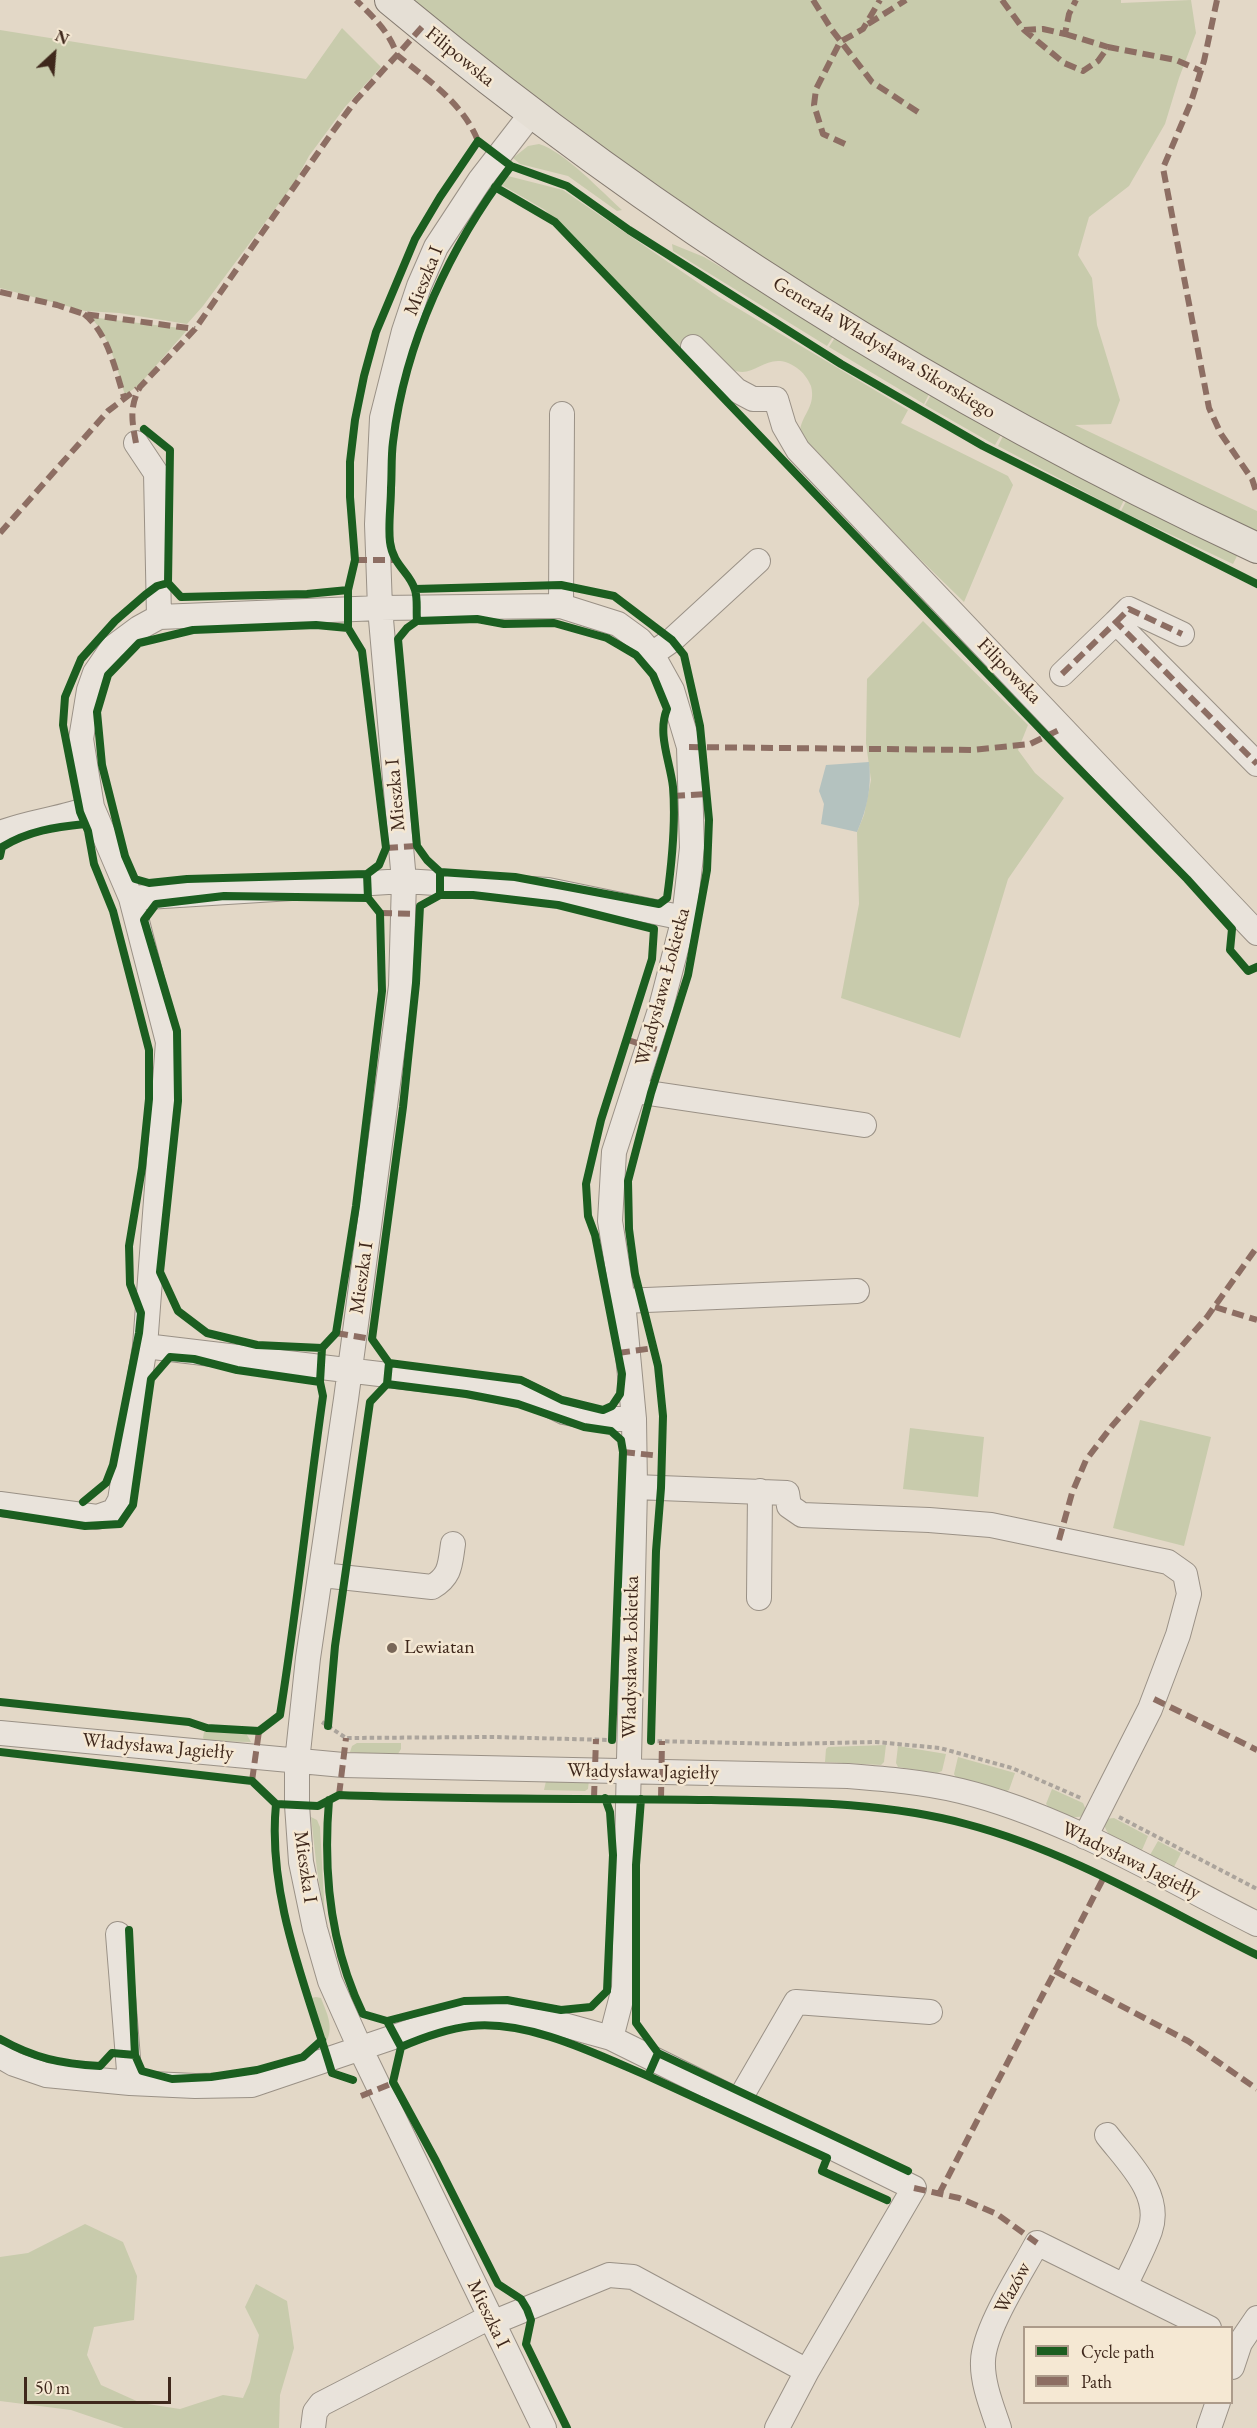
<!DOCTYPE html>
<meta charset="utf-8">
<style>
body{margin:0}
#map{position:relative;width:1257px;height:2428px;overflow:hidden;background:#e3d8c7;font-family:"EB Garamond",serif}
canvas{display:block}
.legend{position:absolute;left:1023px;top:2326px;width:210px;height:78px;box-sizing:border-box;background:#f5e8d3;border:2px solid #ac9b8a;margin:0;padding:8px 10px;list-style:none;font-size:18px;color:#3f281c}
.legend li{display:flex;align-items:center;gap:12px;height:30px}
.legend b{width:30px;border:2px solid #ac9b8a}
.north{position:absolute;left:24px;top:24px;width:60px;height:60px;-webkit-text-stroke:4px #f5e8d3;paint-order:stroke;rotate:26deg;font-size:16px;font-weight:700;line-height:24px;text-align:center;color:#3f281c}
.north::after{content:'';display:block;margin:auto;width:21px;height:27px;background:#3f281c;clip-path:polygon(50% 0,100% 100%,50% 72%,0 100%)}
.scale{position:absolute;left:24px;top:2377px;width:147px;height:27px;box-sizing:border-box;border:3px solid #3f281c;border-top:0;padding-left:8px;font-size:18px;line-height:21px;white-space:nowrap;color:#3f281c;-webkit-text-stroke:4px #f5e8d3;paint-order:stroke}
</style>
<div id="map">
<canvas width="1257" height="2428"></canvas>
<ul class="legend">
<li><b style="height:8px;background:#1b5e20"></b>Cycle path</li>
<li><b style="height:8px;background:#8d6e63"></b>Path</li>
</ul>
<div class="north">N</div>
<div class="scale">50 m</div>
</div>
<script>
const ctx = document.querySelector('canvas').getContext('2d');
ctx.lineJoin = 'round';
function fill(path, color) { ctx.fillStyle = color; ctx.fill(path, 'evenodd'); }
function strokePath(path, color, width, dash) { ctx.strokeStyle = color; ctx.lineWidth = width; ctx.lineCap = dash ? 'butt' : 'round'; ctx.setLineDash(dash || []); ctx.stroke(path); }
function label(font, color, halo, rows, align = 'center') {
  ctx.font = font + ' "EB Garamond",serif'; ctx.lineWidth = 5; ctx.setLineDash([]); ctx.textBaseline = 'middle'; ctx.strokeStyle = halo; ctx.fillStyle = color; for (const [text, x, y, turn = 0] of rows) {
    ctx.save(); ctx.translate(x, y); ctx.rotate((+turn || 0) * Math.PI / 180); ctx.textAlign = isNaN(turn) ? turn : align; if (halo) ctx.strokeText(text, 0, 0); ctx.fillText(text, 0, 0); ctx.restore();
  }
}
const green = new Path2D(`
 M408,0H1121V3L1191,0L1196,33L1179,78L1165,124L1129,186L1089,217L1078,255L1092,278L1097,325L1120,400L1111,424L1075,425L1257,511V536L1075,445L826,303L612,153Z
 M342,28L381,67L345,107L309,156L295,182L203,306L187,324L119,313L85,311L0,288V30L306,79Z
 M539,144C565,152 601,191 622,210L617,211L568,176L520,164L513,158L528,146Z
 M508,176L563,190L719,297L908,410L901,423L1008,476L1013,485L964,602L802,444C801,440 799,434 800,430C803,413 816,406 811,386C808,379 803,372 797,368C769,348 756,378 736,371C721,366 709,348 699,337L683,351L545,210L500,184Z
 M672,244L704,257L834,335L827,346L673,251Z
 M90,317L188,329L139,385L125,395C117,369 110,336 90,317Z
 M836,336L930,392L924,404L829,347Z
 M932,393L1002,433L995,445L925,405Z
 M1004,434L1125,498L1119,510L998,446Z
 M1127,499L1239,552L1233,564L1121,511Z
 M923,621L1028,725L1018,750L1035,773L1064,798L1008,879L960,1038L841,998L859,904L857,832L864,815L871,780L866,743L867,679Z
 M1140,1420L1211,1437L1184,1546L1113,1528Z
 M910,1428L984,1437L978,1497L903,1489Z
 M204,1732L246,1733L251,1742L206,1741L203,1738Z
 M357,1743H401V1749L396,1757L350,1752L352,1746Z
 M886,1745L884,1762L881,1765L825,1762L826,1749L828,1747Z
 M898,1746L946,1754L942,1771L937,1773L898,1767L896,1763Z
 M958,1757L1015,1773L1009,1790L1004,1792L956,1778L954,1774Z
 M589,1780L588,1789L585,1791L544,1790L546,1781Z
 M1052,1789L1083,1803L1086,1810L1083,1816C1072,1820 1053,1813 1046,1804Z
 M311,1817L317,1820L320,1827L325,1918L317,1870Z
 M1114,1818L1148,1836L1142,1850L1138,1851C1124,1844 1101,1837 1105,1819Z
 M1158,1841L1181,1853L1174,1867L1171,1868L1151,1858L1150,1855Z
 M316,1997L321,1998C327,2014 335,2028 325,2044L311,1998Z
 M85,2224L123,2242L137,2276L134,2320L94,2327L87,2355L101,2385L141,2403L180,2409L223,2395L243,2398L250,2382L259,2335L245,2307L256,2284L287,2301L294,2348L280,2395L279,2428H124L71,2410L0,2401V2257L28,2253Z`);
const water = new Path2D(`
 M869,762C872,787 867,809 857,832L821,824L824,804L819,791L826,765Z`);
const path = new Path2D(`
 M322,1722L346,1738L493,1737L610,1740
 M650,1741L786,1744L876,1742L940,1748L1012,1768L1083,1799
 M1119,1817L1257,1889`);
const minor = new Path2D(`
 M531,114L480,180L436,247L419,286L404,331L382,418L377,524L380,608L404,881L401,986L346,1399L308,1658L297,1762V1805L301,1862L315,1929L330,1981L360,2048L544,2428
 M693,347L736,390L753,399H776L784,426L798,450L1257,933
 M136,443L156,473L159,617
 M561,606L562,414
 M1116,622L1129,609L1182,634
 M652,654L672,640L758,561
 M1062,674L1116,622L1257,764
 M0,833C30,821 63,819 92,807
 M131,898L404,881L548,890L684,918
 M635,1091L864,1125
 M623,1301L857,1291
 M145,1346L522,1391L564,1412L599,1419H634
 M635,1487L787,1493L789,1506L802,1515L929,1520L991,1525L1168,1562L1185,1574L1189,1594L1178,1635L1150,1709L1085,1837
 M0,1504L97,1517L114,1511L120,1500L145,1346L168,1042L131,898L92,807L81,739L89,690L95,673L112,648L139,628L159,617L380,608L561,606L618,624L640,640L652,654L672,690L689,747L692,848L684,918L661,1007L614,1152L610,1221L623,1301L634,1419L635,1487L624,1988L611,2038
 M322,1575L432,1587C451,1576 450,1564 453,1544
 M759,1598L760,1491
 M0,1733L343,1765L848,1776C886,1779 924,1782 961,1791C1063,1816 1163,1877 1257,1924
 M118,1934L130,2083
 M0,2056L14,2064L46,2075L130,2083L195,2086L252,2085L438,2022L464,2016L501,2013L546,2020L611,2038L914,2188L807,2371L777,2428
 M738,2102L796,2002L930,2012
 M1107,2135C1127,2161 1163,2194 1150,2231C1143,2250 1133,2268 1125,2286
 M492,2323L609,2275L633,2277L807,2371
 M1232,2367L1240,2343L1257,2318
 M313,2428L315,2412L321,2404L490,2317
 M999,2428C992,2407 982,2383 983,2361C984,2329 1021,2273 1037,2243L1209,2328
 M1209,2428L1218,2402`);
const major = new Path2D(`
 M390,0C656,222 943,402 1257,548`);
const quiet = new Path2D(`
 M813,0L832,30L872,82L918,112
 M1002,0L1024,30L1064,63L1083,71L1098,61L1108,47L1176,60L1201,71
 M1217,0L1204,61L1191,102L1163,168L1209,408L1221,434L1252,479L1257,494
 M868,24L906,0
 M422,27L397,55C428,80 463,103 478,141
 M1024,30L1043,29L1065,34L1069,14L1076,0
 M1065,34L1108,47
 M845,144L823,134L814,105L816,89L840,42L863,29L880,0
 M0,292L57,305L84,314L195,329
 M84,314C108,333 115,369 124,397
 M136,443C132,422 129,407 140,387L195,329L331,134L356,100L397,55C389,31 373,17 356,0
 M0,533L108,411L137,389
 M355,560H394
 M1116,622L1129,609L1182,634
 M1062,674L1116,622L1257,764
 M689,747L972,750L1030,744L1063,728
 M673,796L707,794
 M386,848L417,846
 M380,913L419,914
 M628,1040L665,1052
 M1215,1307L1257,1320
 M336,1333L372,1339
 M618,1353L654,1348
 M623,1452L661,1456
 M1059,1540L1072,1493L1086,1460L1112,1426L1207,1317L1257,1247
 M1154,1699L1257,1750
 M252,1781L259,1731
 M339,1795L346,1738
 M594,1798L596,1739
 M661,1799L662,1741
 M1055,1971L1188,2041L1257,2089
 M361,2096L393,2083
 M914,2188L959,2198L997,2214L1037,2243
 M939,2194L1104,1877`);
const cycleway = new Path2D(`
 M495,187L555,222L1068,758L1187,879L1232,929L1230,950L1248,971L1257,967
 M144,429L170,450L168,583L181,597L307,594L348,590
 M415,589L561,585L614,596L672,640L684,655L700,726L709,820L707,870L688,975L651,1093L628,1181L629,1229L635,1274L658,1366L663,1416L661,1488L656,1551L651,1741
 M417,621L477,619L504,624L554,623L607,638L636,655L653,675L667,709C657,734 670,761 673,787C676,824 672,862 667,898L659,904L515,877L440,872
 M348,628L316,625L193,630L139,643L108,675L97,712L102,765L125,856L135,879L149,883L187,879L367,874
 M0,856L2,847C28,831 55,827 85,824
 M322,1348L257,1345L207,1333L178,1311L160,1272L178,1101L177,1031L144,920L156,904L224,896L368,898
 M389,1363L521,1380L562,1400L603,1410L612,1406L620,1394L622,1374L595,1235L588,1216L586,1184L601,1120L652,959L654,929L558,905L473,895H440
 M387,1384L466,1394L518,1404L584,1427L611,1431L621,1440L623,1452L612,1740
 M83,1502L106,1483L113,1465L139,1333L141,1313L130,1284L129,1246L142,1168L149,1099V1050L113,911L94,864L88,831L80,812L63,725L65,697L81,659L115,621L145,595L157,586L168,583
 M0,1513L85,1526L120,1524L133,1505L151,1379L170,1357L194,1359L237,1370L320,1382
 M0,1702L189,1722L207,1728L259,1731L280,1715C297,1609 308,1502 323,1396L320,1382L322,1348L336,1333L356,1206L382,991L380,913L368,898L367,874L379,865L386,848L362,651L348,628V590L355,560L350,497V462L355,420L364,376L376,332L415,239L440,197L478,141L511,166L567,186L629,230L841,364L983,446L1257,584
 M328,1726L335,1646L370,1402L387,1384L389,1363L372,1339L403,1107L416,983L420,906L440,895V872L427,860L417,846L398,639L407,628L417,621C416,612 418,599 415,590C410,572 393,566 390,542C388,525 391,505 391,488C392,473 391,457 393,442C405,342 450,246 511,166
 M0,1752L252,1781L276,1804L318,1806L339,1795C463,1800 587,1798 711,1800C796,1802 884,1802 966,1824C1069,1851 1162,1908 1257,1955
 M329,1800C323,1872 331,1948 363,2014L387,2021L401,2047L393,2082L436,2161L498,2284L521,2299L527,2309L531,2320L526,2344L567,2428
 M276,1804C267,1896 306,1986 332,2073L353,2080
 M129,1930L135,2055L142,2071L172,2079L211,2077L257,2070L303,2057L322,2040
 M387,2021L464,2001L507,2000L561,2010L591,2007L607,1991L613,1855L610,1812L605,1798
 M0,2039C34,2058 61,2064 100,2066L112,2053L135,2055
 M401,2047C424,2037 446,2029 471,2026C529,2020 596,2054 648,2076L658,2053L636,2023V1865L641,1799
 M658,2053L908,2171
 M648,2076L827,2158L822,2171L887,2200`);
const markers = [
 [392,1648,6,"#786658"]
];
const streetNames = [
 ["Filipowska",460,57,39],
 ["Mieszka I",424,281,-68],
 ["Generała Władysława Sikorskiego",884,348,31],
 ["Filipowska",1009,671,46],
 ["Mieszka I",396,795,-95],
 ["Władysława Łokietka",663,987,-75],
 ["Mieszka I",362,1278,-82],
 ["Władysława Łokietka",631,1657,-89],
 ["Władysława Jagiełły",158,1747,5],
 ["Władysława Jagiełły",643,1772,1],
 ["Władysława Jagiełły",1131,1861,26],
 ["Mieszka I",305,1867,82],
 ["Wazów",1013,2288,-62],
 ["Mieszka I",488,2314,64]
];
const poiNames = [
 ["Lewiatan",404,1648]
];
fill(green, '#c8cbac');
fill(water, '#b4c2bf');
strokePath(minor, '#9a9186', 26);
strokePath(major, '#83796f', 32);
strokePath(path, '#aba49c', 4, [4.5, 3]);
strokePath(minor, '#e9e3db', 24);
strokePath(major, '#e5dfd5', 30);
strokePath(quiet, '#8d6e63', 6, [12, 6]);
strokePath(cycleway, '#1b5e20', 8);
for (const [x, y, r, color] of markers) { const dot = new Path2D(); dot.arc(x, y, r, 0, 2 * Math.PI); ctx.fillStyle = color; ctx.fill(dot); strokePath(dot, '#f5e8d3', 2); }
label('20px', '#3f281c', '#f5e8d3', streetNames);
label('20px', '#3f281c', '#f5e8d3', poiNames, 'left');
</script>
